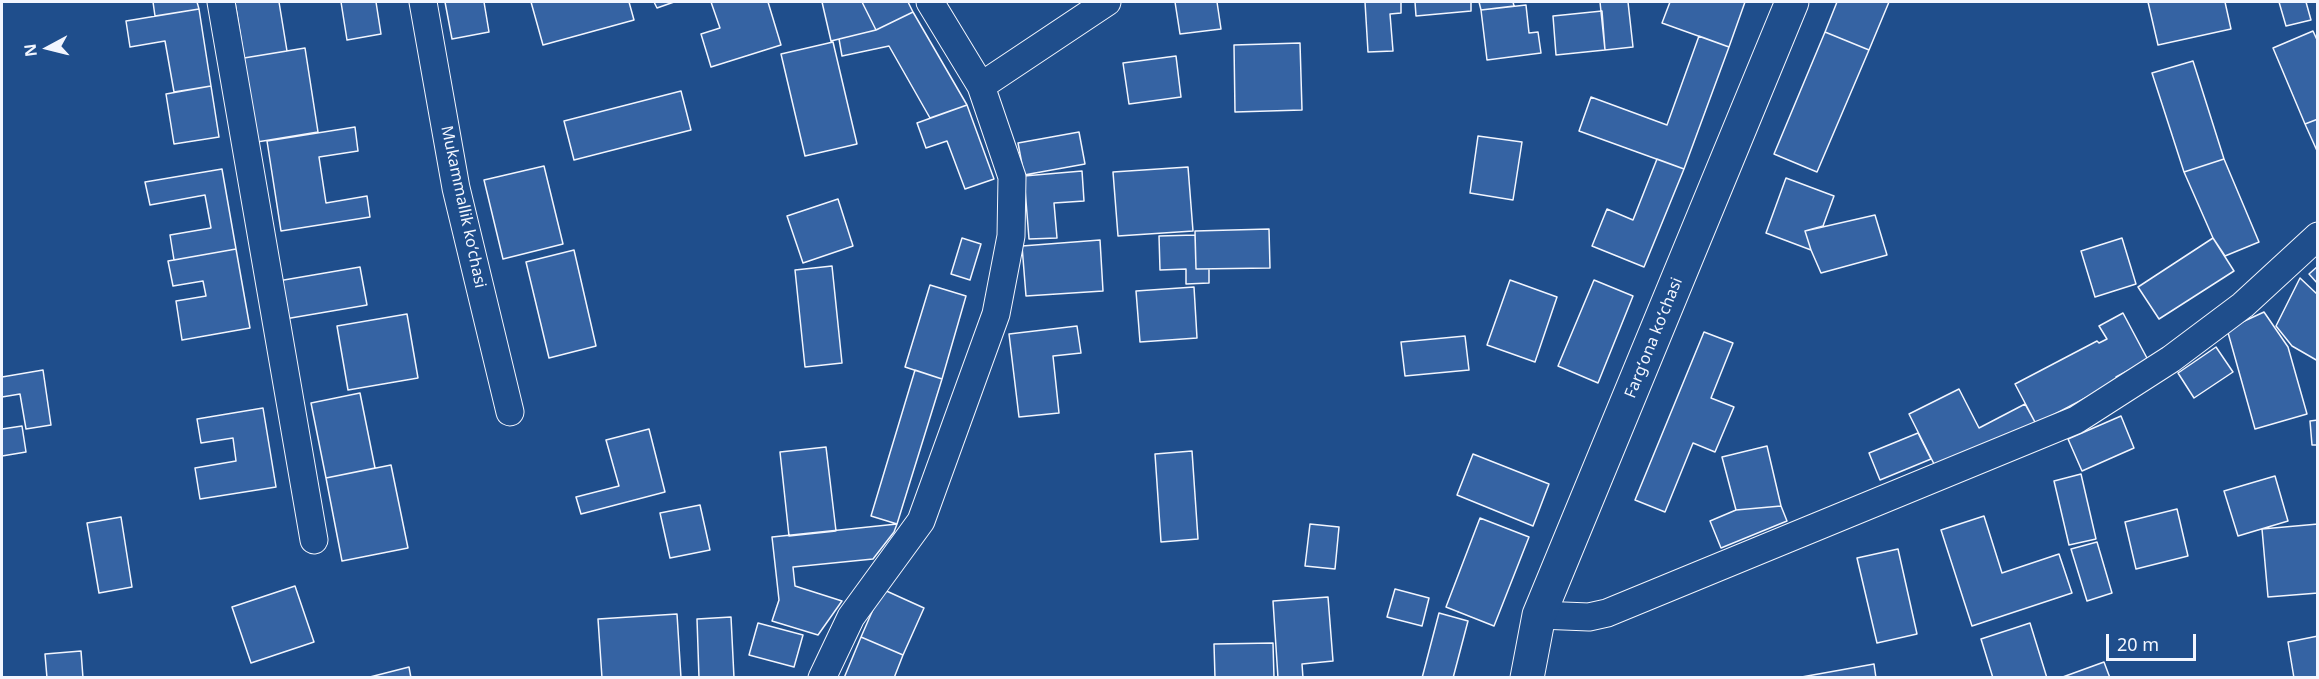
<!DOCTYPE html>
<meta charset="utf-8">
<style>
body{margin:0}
#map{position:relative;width:2319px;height:679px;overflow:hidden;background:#1f4e8c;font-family:"Noto Sans",sans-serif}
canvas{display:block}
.frame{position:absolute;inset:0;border:3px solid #f2f6ff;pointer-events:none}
.north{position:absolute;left:18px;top:18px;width:60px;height:60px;-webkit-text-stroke:4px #1f4e8c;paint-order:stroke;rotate:263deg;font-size:16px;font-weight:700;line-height:24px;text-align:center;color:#f2f6ff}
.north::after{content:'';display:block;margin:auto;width:21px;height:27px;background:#f2f6ff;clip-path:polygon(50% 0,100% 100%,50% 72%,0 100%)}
.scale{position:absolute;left:2106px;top:634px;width:90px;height:27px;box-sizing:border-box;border:3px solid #f2f6ff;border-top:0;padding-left:8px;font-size:18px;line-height:21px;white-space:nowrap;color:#f2f6ff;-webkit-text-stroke:4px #1f4e8c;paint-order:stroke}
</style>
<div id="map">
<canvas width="2319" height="679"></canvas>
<div class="frame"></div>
<div class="north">N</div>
<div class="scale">20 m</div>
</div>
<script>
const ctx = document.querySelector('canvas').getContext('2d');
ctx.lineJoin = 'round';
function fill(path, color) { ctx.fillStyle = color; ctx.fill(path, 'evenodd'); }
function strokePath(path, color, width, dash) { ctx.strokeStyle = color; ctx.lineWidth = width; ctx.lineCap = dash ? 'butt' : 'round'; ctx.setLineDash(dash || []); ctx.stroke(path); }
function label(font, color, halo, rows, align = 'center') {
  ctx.font = font + ' "Noto Sans",sans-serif'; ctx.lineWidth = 4.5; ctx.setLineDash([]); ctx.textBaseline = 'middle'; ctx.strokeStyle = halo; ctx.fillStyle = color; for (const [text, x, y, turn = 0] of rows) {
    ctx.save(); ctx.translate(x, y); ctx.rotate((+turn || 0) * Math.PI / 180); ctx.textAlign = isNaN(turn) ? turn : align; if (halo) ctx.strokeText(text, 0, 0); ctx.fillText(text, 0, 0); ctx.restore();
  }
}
const building = new Path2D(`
 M153,2H197L199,9L155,16Z
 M235,2H279L287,51L244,58Z
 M341,2H376L381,34L347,40Z
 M445,2H484L489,32L452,39Z
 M531,2H629L634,20L543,45Z
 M654,2H674L657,8Z
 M711,2H768L781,45L711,67L701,34L720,28Z
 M822,2H862L876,30L831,41Z
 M862,2H908L913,12L876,30Z
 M1175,2H1217L1221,29L1180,34Z
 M1365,2H1401V13L1390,14L1393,51L1368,52Z
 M1415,2H1471V11L1416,16Z
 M1479,2H1513L1514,6L1481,10Z
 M1600,2H1628L1633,47L1605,50Z
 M1670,2H1745L1729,47L1662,23Z
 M1837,2H1889L1869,50L1825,32Z
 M2148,2H2225L2231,29L2158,45Z
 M2279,2H2306L2311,20L2286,26Z
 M1526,5L1529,33L1538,32L1541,53L1487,60L1481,10Z
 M199,9L211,86L174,92L165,41L130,47L126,21Z
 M1602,11L1605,50L1556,55L1553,16Z
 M913,12L967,105L930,118L889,46L842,56L839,39L876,30Z
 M2313,31L2318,42V119L2305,124L2273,48Z
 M1825,32L1869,50L1817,172L1774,154Z
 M1699,36L1729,47L1684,169L1579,131L1591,97L1667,125Z
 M833,42L857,144L805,156L781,54Z
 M1300,43L1302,110L1235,112L1234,45Z
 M305,48L318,132L257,142L244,58Z
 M1176,56L1181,97L1129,104L1123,63Z
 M2193,61L2224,159L2184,172L2152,73Z
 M211,86L219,137L174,144L166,94Z
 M681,91L691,130L574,160L564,121Z
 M967,105L994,179L965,189L947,141L926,148L917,123Z
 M2318,119V153L2305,124Z
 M355,127L358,151L319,157L326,203L367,196L370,217L281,231L267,141Z
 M1079,132L1085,164L1024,175L1018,143Z
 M1478,136L1522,142L1513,200L1470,193Z
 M1657,159L1684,169L1644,267L1592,246L1607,209L1633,220Z
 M2224,159L2259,242L2225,256L2213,238L2184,172Z
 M544,166L563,244L503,259L484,180Z
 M1188,167L1193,231L1118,236L1113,172Z
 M222,169L236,249L174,260L170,235L211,228L205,195L150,205L145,182Z
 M1082,171L1084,201L1054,203L1057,238L1029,239L1024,176Z
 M1786,178L1834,196L1823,226L1805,231L1811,250L1766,233Z
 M838,199L853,246L803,263L787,216Z
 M1875,215L1887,255L1821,273L1811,250L1805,231Z
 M1269,229L1270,268L1196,269L1195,231Z
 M1195,235L1196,269H1209V283L1186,284V269L1160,270L1159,236Z
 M962,238L981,244L970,280L951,274Z
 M2122,238L2136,284L2095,297L2081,251Z
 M2213,238L2234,271L2159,319L2138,287Z
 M1100,240L1103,291L1026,296L1022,246Z
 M236,249L250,328L182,340L176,301L206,296L203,281L173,286L168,261Z
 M574,250L596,346L549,358L526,262Z
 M832,266L842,363L805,367L795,270Z
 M2318,266V284L2309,274Z
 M360,267L367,305L285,319L278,281Z
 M2300,278L2318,295V361L2292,346L2276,326Z
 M1510,280L1557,297L1535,362L1487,345Z
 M1594,280L1633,296L1598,383L1558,366Z
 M930,285L966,296L942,379L905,367Z
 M1194,287L1197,338L1140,342L1136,291Z
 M2264,312L2288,347L2307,414L2255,429L2227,329Z
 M2123,313L2148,360L2116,377L2118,381L2036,424L2015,384L2097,341L2099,343L2107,339L2099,326Z
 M407,314L418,378L348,390L337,326Z
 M1077,326L1081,353L1053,356L1059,413L1019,417L1009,334Z
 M1704,332L1733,343L1711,398L1734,407L1715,452L1693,443L1665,512L1635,500Z
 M1465,336L1469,370L1405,376L1401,342Z
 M2216,347L2233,372L2194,398L2178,373Z
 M43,370L51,425L26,429L20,394L2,397V377Z
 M915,370L942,379L897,524L871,516Z
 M1959,389L1979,428L2025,404L2036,424L1939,474L1909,414Z
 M360,393L375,468L326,478L311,403Z
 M263,408L276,487L200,499L195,468L236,461L233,438L201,443L197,419Z
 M2121,416L2134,448L2082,471L2068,439Z
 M2318,420V445H2312L2310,421Z
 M22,426L26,452L2,456V429Z
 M649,429L665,492L581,514L576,497L619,486L606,440Z
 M1918,433L1931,459L1880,480L1869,453Z
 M1767,446L1781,506L1736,510L1722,457Z
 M826,447L836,531L789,536L780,452Z
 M1192,451L1198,539L1161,542L1155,454Z
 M1473,454L1549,484L1533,526L1457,495Z
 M391,465L408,548L342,561L326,478Z
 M2081,474L2096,539L2069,545L2054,481Z
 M2275,476L2288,521L2238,536L2224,491Z
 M700,505L710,550L670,558L660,513Z
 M1781,506L1787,521L1721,548L1710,521L1736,510Z
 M2177,509L2188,556L2136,569L2125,522Z
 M1984,516L2002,573L2059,554L2072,593L1972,626L1941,530Z
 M121,517L132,587L99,593L87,523Z
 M1480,518L1529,537L1494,626L1446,607Z
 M897,524L894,532L873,559L793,567L795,586L842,601L818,635L772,621L779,600L772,537Z
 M1310,524L1339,527L1335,569L1305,566Z
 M2318,524V593L2268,597L2262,529Z
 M2097,542L2112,593L2087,601L2071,549Z
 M1898,549L1917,634L1877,643L1857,558Z
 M295,586L314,642L251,663L232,607Z
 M882,589L924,608L903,655L861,637Z
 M1395,589L1429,598L1422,626L1387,617Z
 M1328,597L1333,661L1302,664L1303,678H1278L1273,601Z
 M1439,613L1468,621L1453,678H1422Z
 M677,614L681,678H602L598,619Z
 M731,617L734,678H699L697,619Z
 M758,623L803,635L794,667L749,655Z
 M2030,623L2047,678H1993L1981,639Z
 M2318,636V678H2294L2288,642Z
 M861,637L903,655L894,678H844Z
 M1273,643L1274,678H1215L1214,644Z
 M81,651L83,678H47L45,654Z
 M2104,662L2110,678H2060Z
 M1874,664L1876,678H1796Z
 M409,667L411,678H366Z`);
const minor = new Path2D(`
 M221,2L314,540
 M423,2L456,188L510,412
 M981,86L1107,2
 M1539,615L1589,617L1607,613L2076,420L2171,359L2243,305L2318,236
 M822,678L851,617L921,521L996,314L1011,236L1012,177L981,86L930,2`);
const tertiary = new Path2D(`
 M1527,678L1539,615L1792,2`);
const streetNames = [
 ["Mukammallik koʻchasi",463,207,78],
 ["Fargʻona koʻchasi",1654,338,-68]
];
fill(building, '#3563a3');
strokePath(building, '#f2f6ff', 1.5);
strokePath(minor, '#f2f6ff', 29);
strokePath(tertiary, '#f2f6ff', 35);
strokePath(minor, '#1f4e8c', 27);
strokePath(tertiary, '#1f4e8c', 33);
label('16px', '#f2f6ff', '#1f4e8c', streetNames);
</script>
